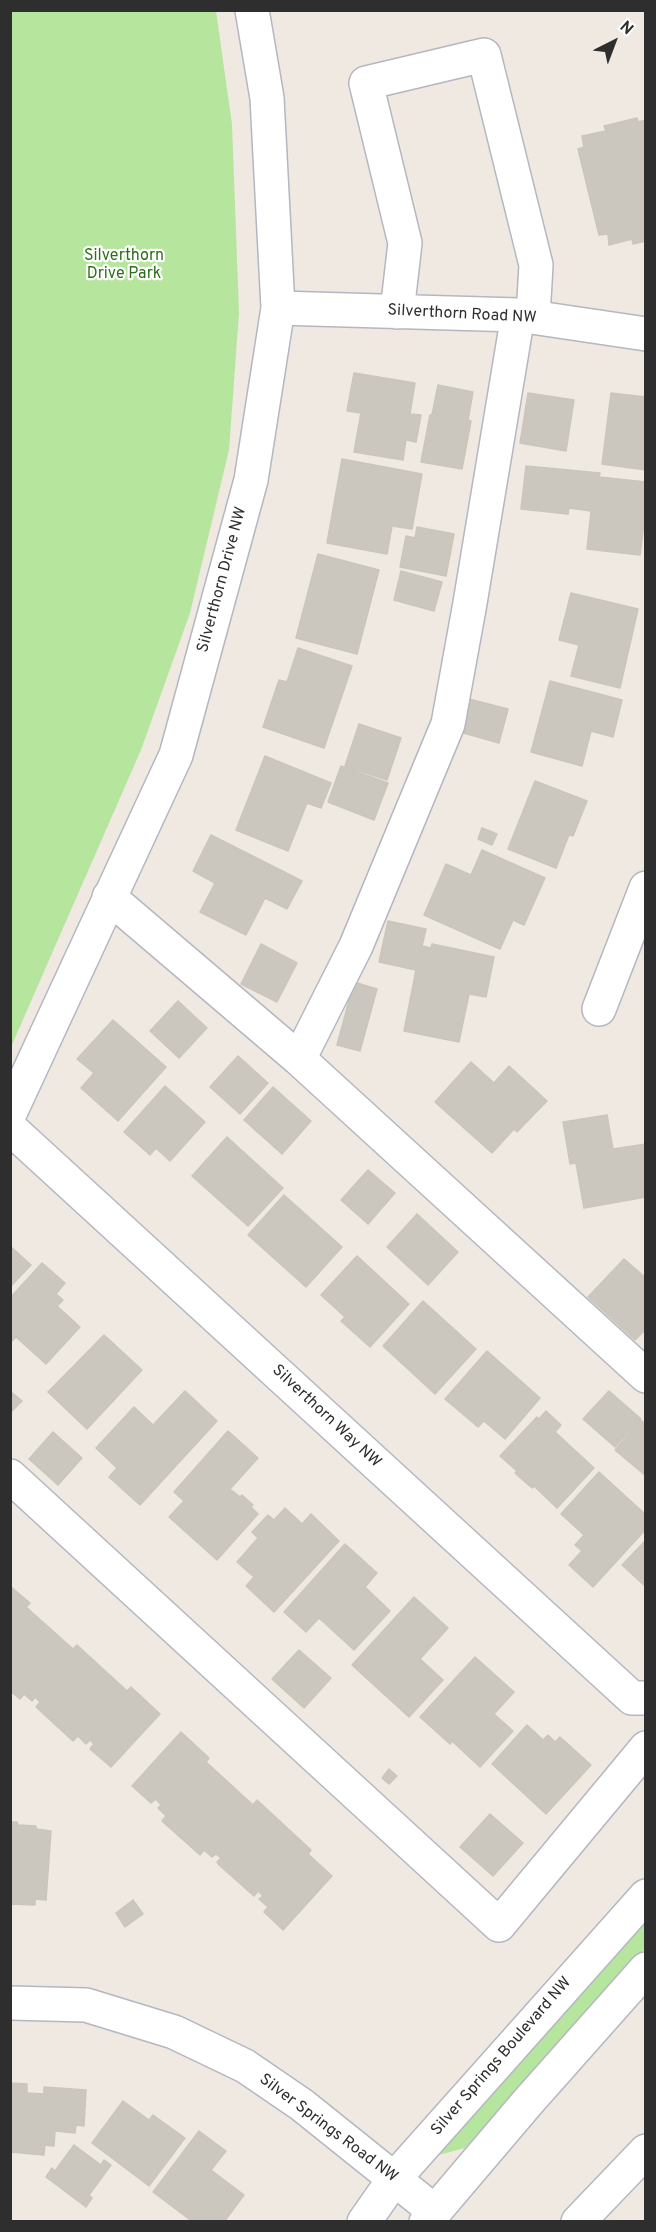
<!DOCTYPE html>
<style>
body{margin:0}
#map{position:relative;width:656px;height:2232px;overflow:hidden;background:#efe9e1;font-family:Overpass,sans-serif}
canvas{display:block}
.frame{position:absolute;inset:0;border:12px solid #2e2e2e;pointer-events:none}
.north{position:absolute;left:584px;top:12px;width:60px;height:60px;-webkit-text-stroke:4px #fff;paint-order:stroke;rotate:42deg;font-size:16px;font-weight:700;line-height:24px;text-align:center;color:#2e2e2e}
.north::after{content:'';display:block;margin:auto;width:21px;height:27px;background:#2e2e2e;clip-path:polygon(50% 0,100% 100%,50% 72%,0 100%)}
</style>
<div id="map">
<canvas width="656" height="2232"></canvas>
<div class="frame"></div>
<div class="north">N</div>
</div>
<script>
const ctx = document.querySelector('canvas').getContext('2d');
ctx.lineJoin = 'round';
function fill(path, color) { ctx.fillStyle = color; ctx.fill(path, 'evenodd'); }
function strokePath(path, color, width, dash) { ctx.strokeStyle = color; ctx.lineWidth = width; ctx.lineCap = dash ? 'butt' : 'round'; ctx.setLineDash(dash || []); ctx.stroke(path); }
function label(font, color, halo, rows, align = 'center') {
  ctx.font = font + ' Overpass,sans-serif'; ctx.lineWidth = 4.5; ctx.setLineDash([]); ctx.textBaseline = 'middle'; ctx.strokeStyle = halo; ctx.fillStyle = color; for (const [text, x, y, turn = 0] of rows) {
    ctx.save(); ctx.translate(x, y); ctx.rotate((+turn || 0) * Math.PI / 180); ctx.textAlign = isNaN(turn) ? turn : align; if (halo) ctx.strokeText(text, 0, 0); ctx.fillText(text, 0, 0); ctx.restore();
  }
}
const green = new Path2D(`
 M11,10L216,11L232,124L239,313L229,450L190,613L141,750L11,1047Z
 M645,1915V1948L465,2148L435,2156Z`);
const building = new Path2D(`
 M637,118L638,122L646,120V241L633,244L632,239L609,245L608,234L599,235L578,149L584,147L582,136L606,131L604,126Z
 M354,373L415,383L410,414L421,415L416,442L406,440L403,460L354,452L361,413L347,411Z
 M438,385L473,392L468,420L471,421L462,469L421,462L430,415H432Z
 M528,393L574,400L566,451L520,443Z
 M611,393L646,397V470L602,464Z
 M342,459L422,474L412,529L392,526L387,554L327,543Z
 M526,466L600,473L599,477L646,482V507L640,555L587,549L591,511L569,508L568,514L521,509Z
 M417,527L454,534L446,576L400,567L406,536L415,538Z
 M318,554L379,570L357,654L296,638Z
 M401,571L442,582L434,611L394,600Z
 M571,593L638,609L620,688L571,676L579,645L559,640Z
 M298,648L352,666L324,748L263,727L279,680L287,682Z
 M550,681L622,700L613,737L591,731L582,766L531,752Z
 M469,699L508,709L499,743L460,732Z
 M359,724L401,738L387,780L345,766Z
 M265,756L331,783L321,808L307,803L288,851L236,830Z
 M341,766L388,783L374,820L328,802Z
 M535,781L587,801L573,836L569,835L556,868L508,849Z
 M482,828L497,834L492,845L478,839Z
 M211,835L302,881L287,909L265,898L246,935L200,912L215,883L193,871Z
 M482,850L545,878L524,925L513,920L500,949L424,915L446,864L471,875Z
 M388,921L426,929L422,946L431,948L432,944L494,957L486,997L469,994L459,1042L404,1031L416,970L379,962Z
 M261,944L297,963L277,1002L241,984Z
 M354,982L377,989L360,1051L337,1045Z
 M178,1001L207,1028L179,1058L150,1031Z
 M113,1020L166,1067L118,1121L81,1088L94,1073L77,1059Z
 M238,1056L268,1083L240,1114L210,1087Z
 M471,1062L494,1083L509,1066L547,1101L517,1132L514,1129L492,1153L435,1102Z
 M165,1086L205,1122L170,1161L156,1148L150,1155L124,1132Z
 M273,1087L311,1121L282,1154L244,1120Z
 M607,1115L613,1149L646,1144V1197L584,1208L576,1163L570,1164L563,1122Z
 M227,1137L283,1188L248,1226L192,1176Z
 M368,1170L395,1193L368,1224L341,1200Z
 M284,1195L342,1247L306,1287L248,1235Z
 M417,1214L458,1252L428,1285L387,1247Z
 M10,1246L31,1265L10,1287Z
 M357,1256L409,1304L370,1347L341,1321L345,1317L321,1295Z
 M624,1259L646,1278V1329L635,1340L588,1297Z
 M42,1263L65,1283L56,1294L63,1300L57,1306L80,1327L46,1364L16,1337L10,1343V1298Z
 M423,1301L476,1349L435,1394L383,1346Z
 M104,1335L142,1370L87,1429L48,1392Z
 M487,1351L540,1398L505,1439L484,1421L478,1427L445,1399Z
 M10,1391L22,1401L10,1413Z
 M185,1391L217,1421L140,1505L109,1477L117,1468L96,1448L134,1407L153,1425Z
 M609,1391L641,1419L615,1447L583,1419Z
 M546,1411L561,1425L555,1432L594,1468L557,1508L534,1486L532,1488L515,1473L517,1471L500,1456L537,1417L539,1419Z
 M641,1421L646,1424V1476L615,1450Z
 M228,1431L258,1458L230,1489L240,1497L242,1495L253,1505L251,1507L258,1514L217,1560L169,1517L184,1501L174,1492Z
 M53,1432L82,1458L58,1485L29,1459Z
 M599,1472L646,1515V1529L593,1587L569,1565L582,1551L575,1545L584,1535L561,1514Z
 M285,1508L302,1524L311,1514L339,1541L274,1612L246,1586L254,1577L237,1562L258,1538L252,1532L268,1515L274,1520Z
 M646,1540V1587L622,1565Z
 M345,1544L377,1573L365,1587L390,1611L354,1650L319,1618L306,1632L284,1612Z
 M10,1586L30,1603L26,1607L73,1649L77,1645L127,1691L131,1687L160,1714L111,1767L90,1749L94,1744L90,1740L86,1744L78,1736L73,1741L36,1707L40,1702L35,1697L32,1701L24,1694L20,1699L10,1691Z
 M414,1597L448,1628L420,1659L443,1680L409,1717L352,1665Z
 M299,1650L331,1678L304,1708L272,1679Z
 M475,1657L514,1692L494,1714L513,1731L480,1767L452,1741L450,1744L420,1717Z
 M527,1725L543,1740L548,1735L555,1742L560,1737L591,1765L546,1814L492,1764Z
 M181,1732L209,1758L206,1762L253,1805L257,1800L311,1850L308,1854L332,1876L283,1930L264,1912L268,1907L259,1899L263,1896L258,1891L254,1896L218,1864L217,1862L221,1858L216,1854L212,1857L204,1850L200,1855L162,1821L166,1816L158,1808L161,1805L156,1799L151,1803L132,1786Z
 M389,1769L397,1776L389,1784L382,1778Z
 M490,1814L523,1843L493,1876L460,1847Z
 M10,1822H17L18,1825L36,1826V1829L51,1831L46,1900L35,1899V1905L10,1904Z
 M133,1900L143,1914L125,1927L116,1913Z
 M10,2083L27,2084V2093L44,2094V2087L86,2090L84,2126L76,2125L75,2133L55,2131L54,2146L45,2145L44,2155L10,2152Z
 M123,2101L149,2120L153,2115L185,2138L149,2186L92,2143Z
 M199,2131L226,2151L211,2170L244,2195L224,2222H193L153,2192Z
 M74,2145L101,2165L104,2160L111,2165L89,2195L92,2198L86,2207L46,2177L52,2168L55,2171Z`);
const minor = new Path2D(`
 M278,308L518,315L646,334
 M397,312L405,243L366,83L484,55L536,265L533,317
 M109,897L299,1059L646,1376
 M599,1009L646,888
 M299,1059L356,946L448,724L470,603L518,315
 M10,1113L176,755L251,480L278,308L267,98L252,10
 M10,1128L632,1698H646
 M10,1476L499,1925L646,1748
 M10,2003L86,2005L174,2032L245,2066L302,2105L433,2210
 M364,2222L394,2179L646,1896
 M426,2222L527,2103L646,1969
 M578,2222L646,2151`);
const parkNames = [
 ["Silverthorn",124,257],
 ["Drive Park",124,275]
];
const streetNames = [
 ["Silverthorn Road NW",462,315,3],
 ["Silverthorn Drive NW",223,580,-75],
 ["Silverthorn Way NW",326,1417,43],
 ["Silver Springs Boulevard NW",502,2057,-49],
 ["Silver Springs Road NW",328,2129,37]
];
fill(green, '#b6e59e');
fill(building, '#cbc7bf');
strokePath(building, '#cbc5ba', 1.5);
strokePath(minor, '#b4b7c1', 36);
strokePath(minor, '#fff', 33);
label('16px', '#2c6e1b', '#fff', parkNames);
label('16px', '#2e2e2e', '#fff', streetNames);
</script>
